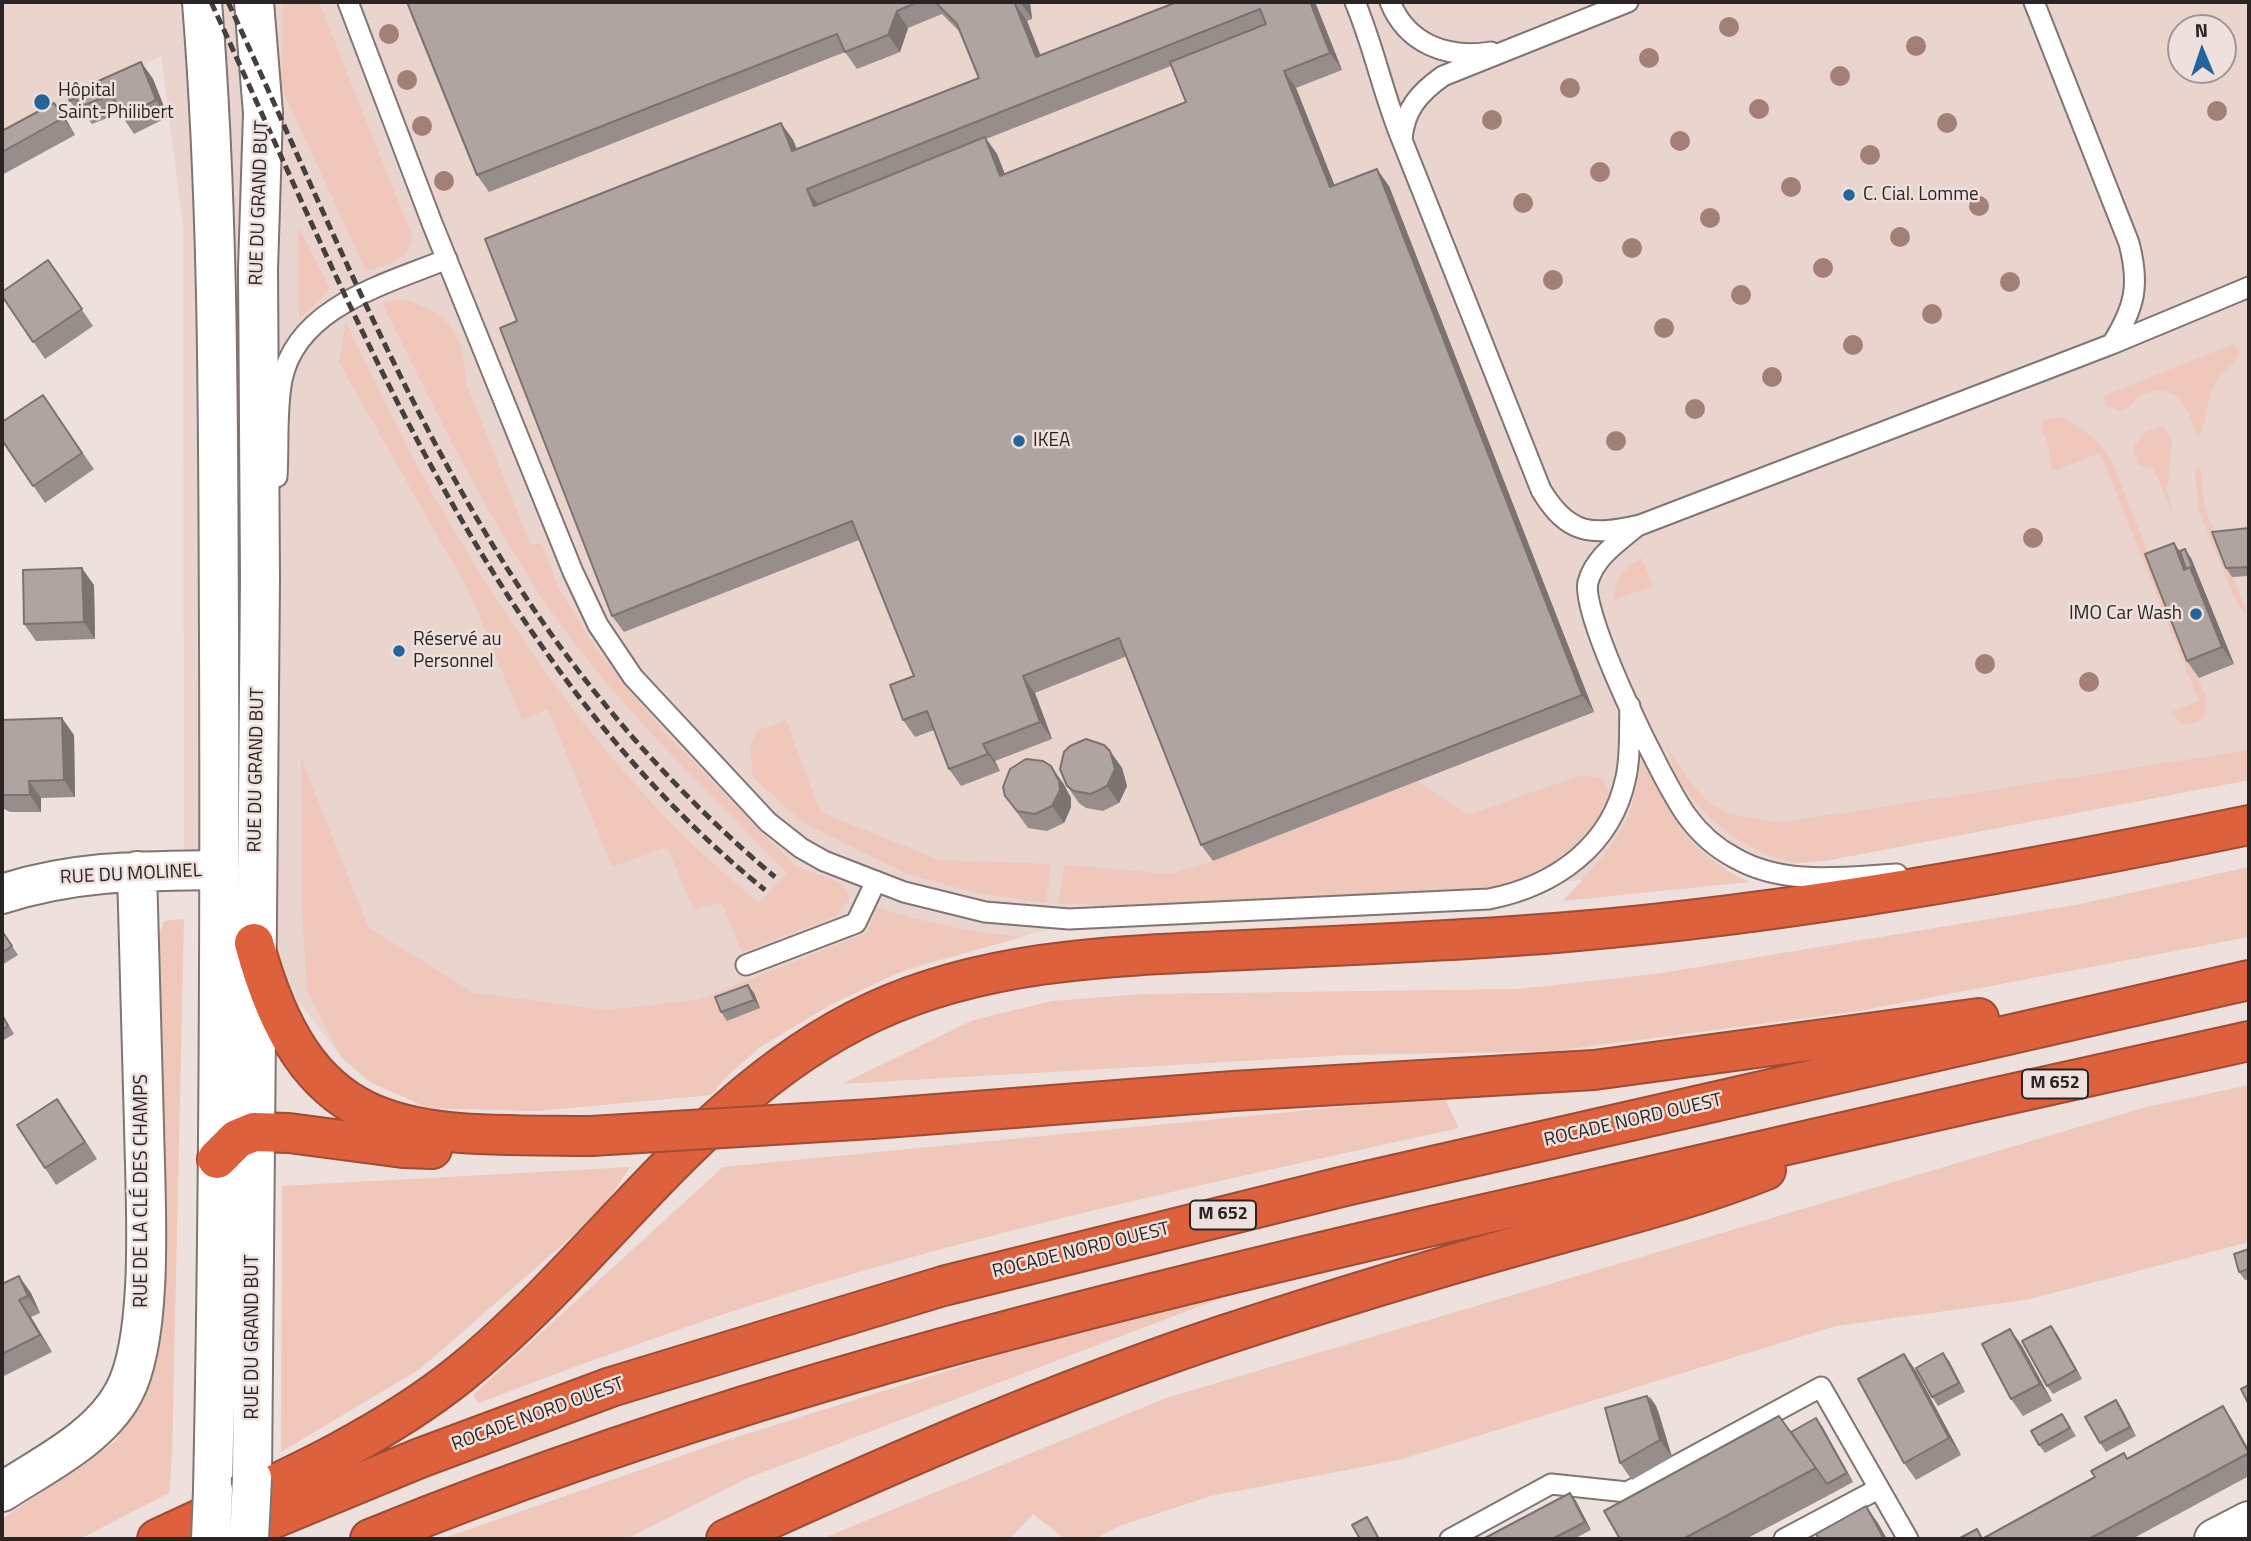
<!DOCTYPE html>
<meta charset="utf-8">
<style>
body{margin:0}
#map{position:relative;width:2251px;height:1541px;overflow:hidden;background:#eee1dd;font-family:"Titillium Web",sans-serif}
canvas{display:block}
.frame{position:absolute;inset:0;border:4px solid #2a2524;pointer-events:none}
.north{position:absolute;left:2167px;top:14px;width:70px;height:70px;box-sizing:border-box;background:#eee1dd;border:2px solid #a09693;border-radius:50%;rotate:358deg;font-size:19px;font-weight:700;line-height:28px;text-align:center;color:#2a2524}
.north::after{content:'';display:block;margin:auto;width:24px;height:32px;background:#23659a;clip-path:polygon(50% 0,100% 100%,50% 72%,0 100%)}
</style>
<div id="map">
<canvas width="2251" height="1541"></canvas>
<div class="frame"></div>
<div class="north">N</div>
</div>
<script>
const ctx = document.querySelector('canvas').getContext('2d');
ctx.lineJoin = 'round';
function fill(path, color) { ctx.fillStyle = color; ctx.fill(path, 'evenodd'); }
function strokePath(path, color, width, dash) { ctx.strokeStyle = color; ctx.lineWidth = width; ctx.lineCap = dash ? 'butt' : 'round'; ctx.setLineDash(dash || []); ctx.stroke(path); }
function label(font, color, halo, rows, align = 'center') {
  ctx.font = font + ' "Titillium Web",sans-serif'; ctx.lineWidth = 5; ctx.setLineDash([]); ctx.textBaseline = 'middle'; ctx.strokeStyle = halo; ctx.fillStyle = color; for (const [text, x, y, turn = 0] of rows) {
    ctx.save(); ctx.translate(x, y); ctx.rotate((+turn || 0) * Math.PI / 180); ctx.textAlign = isNaN(turn) ? turn : align; if (halo) ctx.strokeText(text, 0, 0); ctx.fillText(text, 0, 0); ctx.restore();
  }
}
const built = new Path2D(`
 M2,2H2249V780L1825,861L1458,890L1124,907L898,973L830,1005L760,1047L725,1078L711,1095L537,1111L428,1108L370,1082L342,1058L254,943L184,870L183,225L161,56L2,148ZM2181,28H2223V70H2181Z`);
const green = new Path2D(`
 M283,2H319L412,236C409,262 388,264 366,271L281,86Z
 M298,227L330,289L299,319Z
 M404,299C450,314 464,334 466,383L530,544H542L558,588L599,653L665,733L795,866L842,883L850,898L836,916L742,952L721,902L694,910L667,847L612,867L548,709L522,720L470,593L339,362L346,323C378,386 407,451 443,512C527,657 627,797 759,903L787,873C702,784 609,699 541,596C480,503 431,402 382,303Z
 M2233,344L2239,350C2238,364 2223,370 2216,381C2206,398 2207,418 2200,436L2196,434C2189,409 2176,381 2144,394C2135,398 2131,407 2122,411L2106,405L2103,396Z
 M2063,417C2083,428 2100,441 2112,461L2207,701L2203,718L2196,723L2181,724L2171,712L2199,701L2100,453L2057,470H2051L2049,449L2041,425L2043,420Z
 M2163,426L2172,442L2167,490L2174,517L2154,469L2138,465L2133,448L2145,432Z
 M2195,469H2201L2204,506L2249,617L2237,604L2198,508Z
 M1642,558L1653,586L1614,600C1613,580 1625,567 1642,558Z
 M786,720L820,812L939,860L1051,864L1046,903L977,893L907,874L803,823L753,777L750,748L757,731Z
 M1666,746C1708,808 1709,816 1785,822L2249,750V780L1825,861C1815,861 1802,864 1792,862C1748,853 1704,819 1680,781C1673,771 1670,757 1666,746Z
 M1642,752C1669,814 1685,853 1750,882L1563,901C1612,848 1635,827 1642,752Z
 M301,757L368,927L474,993L606,1010L697,1000L867,933L877,907C925,923 973,933 1023,937L911,967L830,1005L760,1047L725,1078L711,1095L537,1111L428,1108L370,1082L342,1058L307,991L302,908Z
 M1582,775L1602,778L1610,793C1599,835 1559,868 1518,881C1469,896 1411,893 1360,895C1259,900 1159,910 1058,903L1065,865L1170,874L1213,861L1417,781L1467,815Z
 M2249,867V937L1859,1011L1555,1051L1349,1055L842,1084L973,1020L1052,1001L1144,994L1518,989L1655,974L2080,904Z
 M184,919L172,1457L169,1493L80,1539H2V1519L116,1441L141,1397L154,952L164,921Z
 M2249,1085V1242L2026,1300L1836,1326L1399,1460L1211,1496L1119,1526L1095,1539H1065L1033,1514L1010,1539H821L1166,1398L2146,1107Z
 M1444,1097L1459,1128C1260,1172 1060,1214 863,1271C733,1308 605,1355 479,1403L473,1395L723,1167Z
 M630,1167L601,1211L420,1369L281,1452L282,1186Z
 M1224,1297L748,1478L626,1539H441L724,1441L1014,1350Z`);
const lane = new Path2D(`
 M348,2L432,223L573,572L598,625L633,677L768,822L801,848L824,861L904,892L985,912L1069,919L1489,899C1555,886 1612,846 1626,777C1631,755 1629,729 1630,706
 M1355,2C1374,47 1383,94 1402,140
 M1390,2C1407,44 1447,59 1491,52
 M1628,2L1443,76C1419,93 1404,110 1402,140L1541,490C1568,535 1591,536 1640,525L2112,344L2249,287
 M2034,2L2129,243C2140,285 2135,307 2112,344
 M277,477C279,445 276,411 282,380C297,306 387,284 447,259
 M1636,527C1617,543 1595,557 1588,582C1580,615 1664,785 1687,816C1700,834 1716,848 1735,858C1784,886 1843,877 1897,874
 M746,965L856,923L876,881
 M1450,1539L1551,1484L1627,1492L1821,1387L1908,1539
 M1784,1539L1878,1489`);
const street = new Path2D(`
 M2,894C76,870 143,871 220,870
 M2,1492C43,1465 100,1438 124,1392C155,1334 145,1193 144,1125C141,1040 139,955 137,871
 M2214,1539L2249,1521`);
const secondary = new Path2D(`
 M202,2C219,213 218,426 219,637C220,922 219,1206 213,1490
 M252,1478L260,579L258,269L263,113L254,2`);
const highway = new Path2D(`
 M254,943C309,1147 411,1134 591,1136
 M872,1119L1233,1091L1594,1070L1979,1018
 M217,1159L237,1139L254,1132L289,1133L403,1148L432,1149
 M157,1539C259,1491 370,1446 460,1374C602,1259 703,1091 873,1012C990,958 1118,956 1245,950C1352,945 1460,941 1567,932C1797,913 2024,871 2249,825
 M224,1539L420,1458L611,1387L943,1286L1345,1186L2249,980
 M370,1539C710,1400 1063,1312 1419,1229C1696,1165 1972,1102 2249,1041
 M726,1539C890,1464 1054,1392 1224,1335C1325,1302 1426,1271 1527,1243C1607,1220 1689,1201 1766,1170`);
const rail = new Path2D(`
 M211,2C356,315 488,666 765,890
 M228,2C326,213 420,452 556,641C619,728 693,808 775,877`);
const secondaryBridge = new Path2D(`
 M211,1539L213,1490
 M249,1539L252,1478`);
const highwayBridge = new Path2D(`
 M591,1136L872,1119`);
const trees = [
 [1729,27],
 [389,34],
 [1916,46],
 [1649,58],
 [1840,76],
 [407,80],
 [1570,88],
 [1759,109],
 [2217,111],
 [1492,120],
 [1947,123],
 [422,126],
 [1680,141],
 [1870,155],
 [1600,172],
 [444,181],
 [1791,187],
 [1523,203],
 [1979,206],
 [1710,218],
 [1900,237],
 [1632,248],
 [1823,268],
 [1553,280],
 [2010,282],
 [1741,295],
 [1932,314],
 [1664,328],
 [1853,345],
 [1772,377],
 [1695,409],
 [1616,441],
 [2033,538],
 [1985,664],
 [2089,682]
];
const wall = new Path2D(`
 M407,2H1030L1032,19L1027,21L1040,55L1177,2H1315L1342,70L1296,88L1334,185L1389,186L1594,712L1213,861L1201,845L1127,656L1035,693L1052,739L995,761L1000,771L961,786L949,769L934,730L915,737L903,720L914,676L859,540L624,632L612,616L517,321L781,123L793,140L797,149L979,78L961,33L942,14L908,28L900,52L857,69L845,52L489,192L477,175ZM1171,66L1186,102L1005,174L997,154L986,139Z
 M141,62L153,79L168,117L134,134L120,113L92,124L86,116L82,118L70,101Z
 M54,103L75,135L2,175V131Z
 M48,260L93,326L45,359L2,296Z
 M43,395L94,469L45,503L2,440Z
 M2249,528V576L2232,577L2226,568Z
 M2180,551L2191,558L2234,664L2199,678L2187,661Z
 M94,585L95,639L36,641L24,624Z
 M2,720L74,735L75,797L41,798V812H10L2,808Z
 M1110,751L1122,768L1127,786L1119,803L1103,811L1086,808L1079,803L1067,786Z
 M1063,783L1071,798V807L1064,823L1047,831L1028,828L1005,796Z
 M2,931L18,955L2,965Z
 M754,993L760,1008L727,1021L721,1012Z
 M2,1013L14,1034L2,1041Z
 M57,1099L97,1159L56,1185L45,1168Z
 M2249,1249V1279L2245,1280L2239,1272Z
 M2,1284L31,1293L40,1313L31,1317L52,1352L2,1377Z
 M2010,1329L2022,1346L2052,1401L2023,1416L2011,1399Z
 M2057,1334L2082,1379L2053,1394L2047,1386Z
 M1904,1354L1916,1371L1961,1455L1916,1480L1904,1463Z
 M1949,1361L1965,1392L1938,1406L1932,1397Z
 M1650,1397L1656,1406L1659,1413L1672,1457L1632,1480L1620,1463L1648,1398Z
 M2116,1400L2136,1436L2106,1452L2100,1443Z
 M2062,1414L2076,1436L2045,1453L2039,1445Z
 M2234,1423L2249,1450V1476L2132,1539H1961L1983,1538L2128,1458Z
 M1822,1426L1853,1482L1833,1493L1831,1490L1833,1493L1746,1539H1620L1791,1432Z
 M1570,1493L1576,1501L1591,1530L1574,1539H1483Z`);
const shadedWall = new Path2D(`
 M1020,2H1030L1032,19Z
 M1310,2H1315L1342,70L1330,53Z
 M1015,4L1027,21L1048,74L1036,57Z
 M897,11L908,28L900,52L888,35Z
 M141,62L153,79L168,117L156,100Z
 M1284,71L1296,88L1342,204L1330,187Z
 M54,103L66,119L75,135L63,118Z
 M781,123L793,140L804,168L792,151Z
 M985,137L997,154L1012,193L1000,176Z
 M1377,169L1389,186L1594,712L1582,695Z
 M807,189L819,206H814Z
 M2174,543L2186,560L2192,577L2184,570Z
 M2185,549L2191,558L2234,664L2222,647L2190,567Z
 M82,568L94,585L95,639L84,622Z
 M1023,676L1035,693L1052,739L1040,722Z
 M62,718L74,735L75,797L64,780Z
 M983,744L995,761L1000,771L988,754Z
 M1110,751L1122,768L1127,786L1119,803L1107,786Z
 M1051,766L1063,783L1071,798V807L1064,823L1052,806Z
 M29,781L41,798V812L30,795Z
 M748,985L754,993L760,1008L754,1000Z
 M57,1099L69,1116L97,1159L85,1142Z
 M19,1276L31,1293L40,1313L28,1296Z
 M19,1300L31,1317L52,1352L40,1335Z
 M2051,1326L2057,1334L2082,1379L2076,1370Z
 M2010,1329L2022,1346L2052,1401L2040,1384Z
 M1943,1353L1949,1361L1965,1392L1959,1383Z
 M1904,1354L1916,1371L1961,1455L1949,1438Z
 M1647,1396L1653,1404L1650,1397L1656,1406L1672,1457L1660,1440Z
 M2116,1400L2122,1409L2136,1436L2130,1427Z
 M2223,1406L2234,1423L2249,1450V1453Z
 M1816,1418L1822,1426L1853,1482L1847,1473Z
 M1570,1493L1576,1501L1591,1530L1585,1522Z
 M1866,1506L1878,1523L1887,1539H1885L1883,1537Z`);
const building = new Path2D(`
 M407,2H918L897,11L888,35L845,52L837,34L477,175Z
 M935,2H1020L1015,4L1036,57L1177,2H1310L1330,53L1284,71L1330,187L1377,169L1582,695L1201,845L1119,638L1023,676L1040,722L983,744L988,754L949,769L927,711L903,720L890,685L914,676L852,521L612,616L500,328L517,321L485,239L781,123L792,151L979,78L957,24ZM1260,9L1266,24L1170,62L1186,102L1000,176L985,137L814,206L807,189Z
 M141,62L156,100L122,117L112,94L80,107L76,98L70,101L67,95Z
 M54,103L63,118L2,152V131Z
 M48,260L82,309L33,342L2,296V292Z
 M43,395L82,453L33,486L2,440V422Z
 M2249,528V567L2226,568L2212,532Z
 M2174,543L2184,570L2190,567L2222,647L2187,661L2145,554Z
 M2185,549L2196,576L2190,567L2186,569L2180,551Z
 M82,568L84,622L24,624L23,570Z
 M62,718L64,780L29,781L30,795H2V720Z
 M1086,739L1104,745L1110,751L1115,769L1107,786L1091,794L1074,791L1067,786L1060,769L1064,752L1070,746Z
 M1026,759L1043,761L1051,766L1059,781L1060,790L1052,806L1035,814L1017,811L1005,796L1003,787L1010,769Z
 M2,931L12,946L2,953Z
 M748,985L754,1000L721,1012L715,997Z
 M2,1015L8,1026L2,1030Z
 M57,1099L85,1142L45,1168L17,1125Z
 M2249,1249V1269L2239,1272L2234,1254Z
 M19,1276L28,1296L19,1300L40,1335L2,1354V1284Z
 M2051,1326L2076,1370L2047,1386L2022,1341Z
 M2010,1329L2040,1384L2011,1399L1982,1344Z
 M1943,1353L1959,1383L1932,1397L1916,1368Z
 M1904,1354L1949,1438L1904,1463L1858,1379Z
 M2249,1385V1405L2241,1389Z
 M1647,1396L1660,1440L1620,1463L1605,1408Z
 M2116,1400L2130,1427L2100,1443L2085,1417Z
 M2223,1406L2249,1453L2089,1539H1961L1960,1538L1977,1529L1982,1539L2095,1477L2091,1471L2124,1453L2127,1459Z
 M2062,1414L2070,1428L2039,1445L2031,1431Z
 M1779,1416L1816,1468L1683,1539H1620L1604,1511Z
 M1816,1418L1847,1473L1827,1484L1791,1432Z
 M1570,1493L1585,1522L1552,1539H1483Z
 M1866,1506L1883,1537L1880,1539H1819L1816,1534Z
 M1367,1517L1379,1539H1360L1352,1525Z`);
const markers = [
 [42,102,9,"#23659a"],
 [1849,195,7,"#23659a"],
 [1019,441,7,"#23659a"],
 [2196,614,7,"#23659a"],
 [399,651,7,"#23659a"]
];
const shields = [
 [2055,1084,66],
 [1223,1215,66]
];
const shieldNames = [
 ["M 652",2055,1084],
 ["M 652",1223,1215]
];
const poiNames = [
 ["Hôpital",58,91],
 ["Saint-Philibert",58,113],
 ["C. Cial. Lomme",1863,195],
 ["IKEA",1033,441],
 ["IMO Car Wash",2182,614,"right"],
 ["Réservé au",413,640],
 ["Personnel",413,662]
];
const streetNames = [
 ["RUE DU GRAND BUT",260,203,-88],
 ["RUE DU GRAND BUT",257,770,-89],
 ["RUE DU MOLINEL",131,875,-3],
 ["ROCADE NORD OUEST",1633,1121,-13],
 ["RUE DE LA CLÉ DES CHAMPS",142,1191,-90],
 ["ROCADE NORD OUEST",1081,1251,-14],
 ["RUE DU GRAND BUT",253,1337,-90],
 ["ROCADE NORD OUEST",538,1415,-20]
];
fill(built, '#e9d4ce');
fill(green, '#efc7bb');
strokePath(lane, '#807571', 23);
strokePath(street, '#807571', 42);
strokePath(secondary, '#807571', 42);
strokePath(highway, '#9e4c34', 42);
strokePath(lane, '#fff', 19);
strokePath(street, '#fff', 38);
strokePath(secondary, '#fff', 38);
strokePath(highway, '#dd613c', 38);
strokePath(rail, '#453f3e', 5, [10, 5]);
strokePath(secondaryBridge, '#807571', 42, []);
strokePath(highwayBridge, '#9e4c34', 42, []);
strokePath(secondaryBridge, '#fff', 38);
strokePath(highwayBridge, '#dd613c', 38);
ctx.fillStyle = '#a38076';
for (const [x, y] of trees) { ctx.beginPath(); ctx.arc(x, y, 10, 0, 2 * Math.PI); ctx.fill(); }
fill(wall, '#978d8a');
fill(shadedWall, '#7b7370');
fill(building, '#b0a4a0');
strokePath(building, '#7b7370', 2);
for (const [x, y, r, color] of markers) { const dot = new Path2D(); dot.arc(x, y, r, 0, 2 * Math.PI); ctx.fillStyle = color; ctx.fill(dot); strokePath(dot, '#eee1dd', 2.5); }
for (const [x, y, w] of shields) { const box = new Path2D(); box.roundRect(x - w / 2, y - 14.5, w, 29, 5); ctx.fillStyle = '#eee1dd'; ctx.fill(box); strokePath(box, '#2a2524', 2); }
label('bold 18px', '#2a2524', null, shieldNames);
label('19px', '#2a2524', '#eee1dd', poiNames, 'left');
label('19px', '#2a2524', '#eee1dd', streetNames);
</script>
